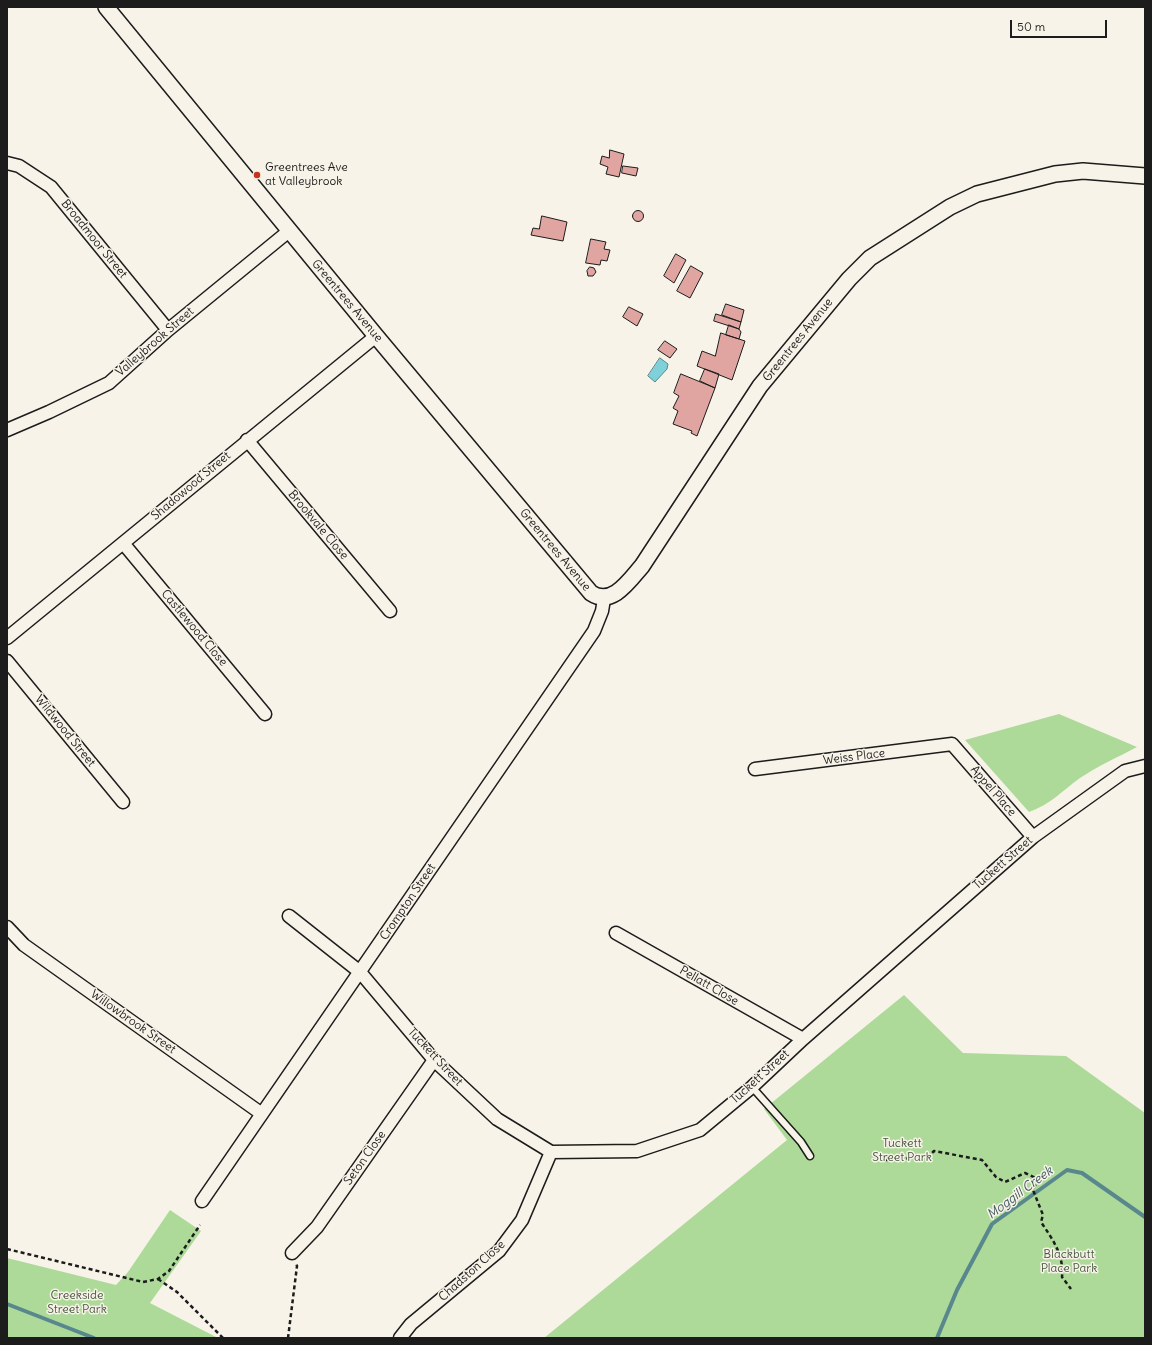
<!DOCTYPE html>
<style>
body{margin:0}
#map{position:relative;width:1152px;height:1345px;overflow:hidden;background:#f7f3e8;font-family:Delius,sans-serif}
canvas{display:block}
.frame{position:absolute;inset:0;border:8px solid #1c1c1c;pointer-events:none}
.scale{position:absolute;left:1010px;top:20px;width:97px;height:18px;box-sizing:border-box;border:2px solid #1c1c1c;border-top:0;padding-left:5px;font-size:12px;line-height:14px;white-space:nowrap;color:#1c1c1c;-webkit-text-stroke:3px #f7f3e8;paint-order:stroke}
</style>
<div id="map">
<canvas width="1152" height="1345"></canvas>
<div class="frame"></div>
<div class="scale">50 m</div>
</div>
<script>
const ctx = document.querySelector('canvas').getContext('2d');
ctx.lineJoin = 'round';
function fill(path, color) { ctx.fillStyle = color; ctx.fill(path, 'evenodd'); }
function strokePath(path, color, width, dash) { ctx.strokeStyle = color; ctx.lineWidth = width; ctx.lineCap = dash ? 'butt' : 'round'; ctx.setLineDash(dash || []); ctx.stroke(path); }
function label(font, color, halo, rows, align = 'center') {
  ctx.font = font + ' Delius,sans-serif'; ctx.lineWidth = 3; ctx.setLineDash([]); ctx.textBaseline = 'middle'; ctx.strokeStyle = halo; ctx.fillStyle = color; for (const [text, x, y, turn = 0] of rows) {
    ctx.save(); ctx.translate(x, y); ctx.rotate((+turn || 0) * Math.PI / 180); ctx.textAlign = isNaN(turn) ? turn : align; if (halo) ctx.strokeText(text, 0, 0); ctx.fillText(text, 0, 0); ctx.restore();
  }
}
const green = new Path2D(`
 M1059,714L1137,747C1118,757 1098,766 1080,778C1062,791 1051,804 1029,812L965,740Z
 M904,995L963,1053L1066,1056L1145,1113V1338H544L787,1140L764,1109Z
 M170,1210L201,1231L150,1303L218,1338H7V1258L116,1285L128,1272Z`);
const water = new Path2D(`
 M660,358L668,364L667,369L655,382L648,376Z`);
const stream = new Path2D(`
 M7,1304L94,1338
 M937,1338L957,1290L992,1224L1067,1170L1082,1173L1145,1217`);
const building = new Path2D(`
 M610,150L624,154L619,177L606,174L608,167L600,164L602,156L609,158Z
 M623,166L638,168L636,176L622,173Z
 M632.5 216a5.5 5.5 0 1 1 11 0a5.5 5.5 0 1 1-11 0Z
 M542,216L567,222L563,241L531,235L533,228L539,229Z
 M591,239L606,242L604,249L610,250L607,261L601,260L600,265L586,263Z
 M676,254L686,260L674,283L664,276Z
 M691,266L703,273L690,298L677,291Z
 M590,267L594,268L596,272L593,276H588L587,271Z
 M726,304L744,310L741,322L722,315Z
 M629,307L643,314L637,326L623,317Z
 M716,314L741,322L739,329L714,321Z
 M729,325L739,329L741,332L739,339L726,335Z
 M721,333L745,341L732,380L697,366L702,351L715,356Z
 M665,341L677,349L670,358L658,350Z
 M705,369L719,374L715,388L700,381Z
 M681,374L715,388L697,436L691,433L692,431L673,424L678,411L673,408L679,396L674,393Z`);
const path = new Path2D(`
 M885,1160L928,1157L934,1151L982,1160L996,1177L1005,1182L1025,1173L1038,1179L1033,1190L1043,1215L1041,1222C1053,1240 1064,1255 1062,1277L1071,1289
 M7,1249L143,1282L158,1279L169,1271L200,1225
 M158,1279L177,1292L223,1338
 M288,1338L297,1266L296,1263`);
const service = new Path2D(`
 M752,1087L801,1142L810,1156`);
const minor = new Path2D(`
 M7,163L19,166L51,187L168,330
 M7,430L49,412L109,383L168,330L289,231
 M247,440L390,611
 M123,543L265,714
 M7,638L376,336
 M7,661L123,802
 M755,769L952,744L1033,837
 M289,916L360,972L434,1060L497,1119L551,1152L637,1151L700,1130L752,1087L803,1039L1033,837L1125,771L1145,766
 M7,927L24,945L262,1114
 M616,933L803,1039
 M202,1201L594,631L602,611L604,599
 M292,1253L317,1227L434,1060
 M400,1338L411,1324L499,1251L522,1220L551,1152`);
const tertiary = new Path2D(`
 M106,7L376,336L591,593C612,607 629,581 642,566L760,386L849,279L870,258L950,207L977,194L1055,174L1083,171L1145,176`);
const markers = [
 [257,175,4,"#c8321e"]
];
const poiNames = [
 ["Greentrees Ave",265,168],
 ["at Valleybrook",265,182]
];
const streetNames = [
 ["Broadmoor Street",94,239,51],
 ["Greentrees Avenue",347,301,50],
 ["Greentrees Avenue",798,340,-51],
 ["Valleybrook Street",155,342,-41],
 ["Shadowood Street",191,486,-40],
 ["Brookvale Close",318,525,50],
 ["Greentrees Avenue",555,550,50],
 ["Castlewood Close",194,628,50],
 ["Wildwood Street",65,731,51],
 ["Weiss Place",854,757,-7],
 ["Appel Place",993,791,49],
 ["Tuckett Street",1003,863,-41],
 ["Crompton Street",408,902,-56],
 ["Pellatt Close",709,986,30],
 ["Willowbrook Street",133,1022,35],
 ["Tuckett Street",435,1057,47],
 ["Tuckett Street",760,1077,-42],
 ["Seton Close",365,1158,-55],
 ["Chadston Close",472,1271,-42]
];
const parkNames = [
 ["Tuckett",902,1144],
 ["Street Park",902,1158],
 ["Blackbutt",1069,1255],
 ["Place Park",1069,1269],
 ["Creekside",77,1296],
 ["Street Park",77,1310]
];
const waterNames = [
 ["Moggill Creek",1020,1193,-37]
];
fill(green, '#adda98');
fill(water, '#80d0d9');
strokePath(water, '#58888d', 1);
strokePath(stream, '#58888d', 4);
fill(building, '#e0a5a1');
strokePath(building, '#1c1c1c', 1);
strokePath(service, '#1c1c1c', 9);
strokePath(minor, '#1c1c1c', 15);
strokePath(tertiary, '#1c1c1c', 18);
strokePath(path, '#1c1c1c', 2.5, [4, 3]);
strokePath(service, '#f7f3e8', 6);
strokePath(minor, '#f7f3e8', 12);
strokePath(tertiary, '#f7f3e8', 15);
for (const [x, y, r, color] of markers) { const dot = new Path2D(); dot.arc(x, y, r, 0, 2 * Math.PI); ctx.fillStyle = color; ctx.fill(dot); strokePath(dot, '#f7f3e8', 1.5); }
label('12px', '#1c1c1c', '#f7f3e8', poiNames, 'left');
label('12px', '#1c1c1c', '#f7f3e8', streetNames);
label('12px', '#485541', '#f7f3e8', parkNames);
label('italic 13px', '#3f5b5e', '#f7f3e8', waterNames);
</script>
